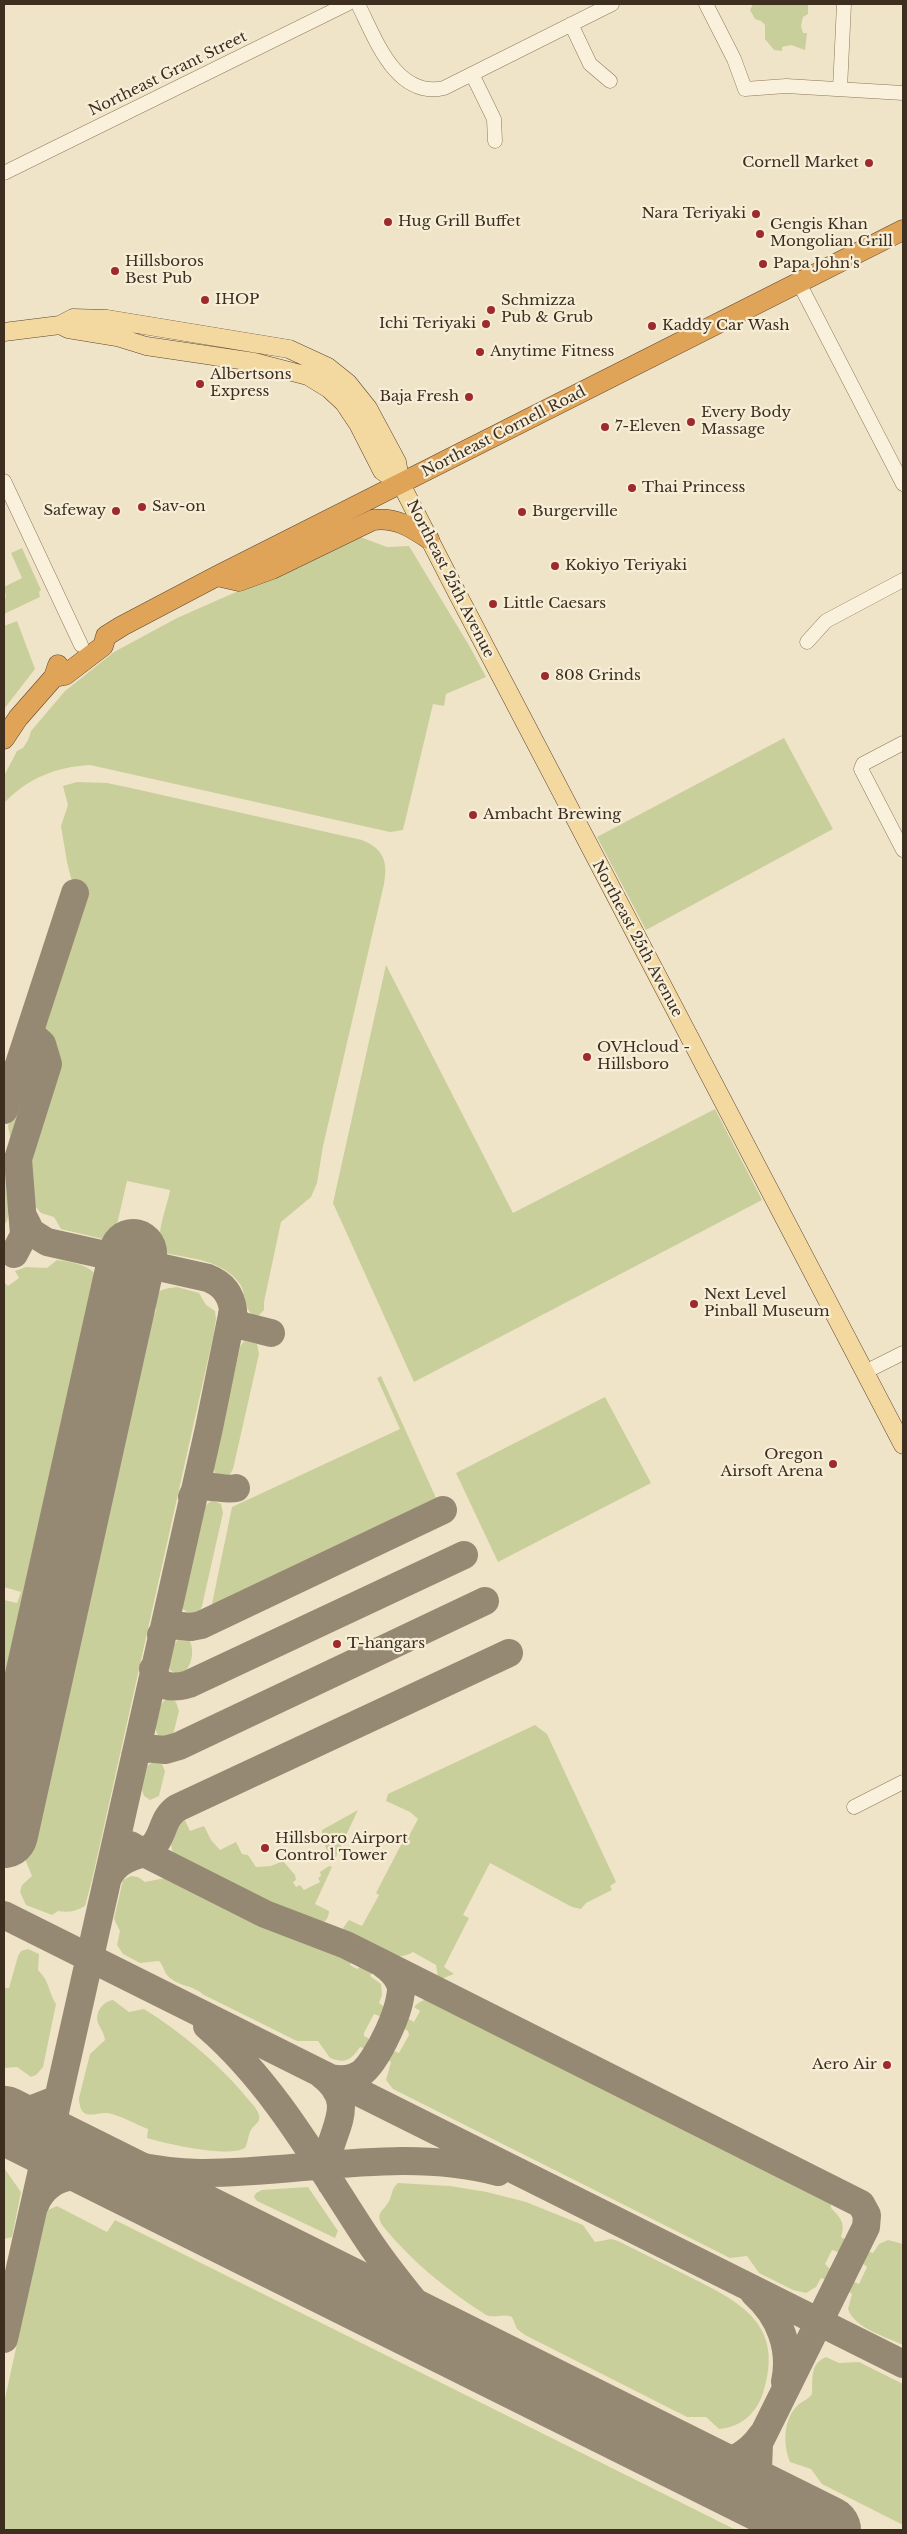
<!DOCTYPE html>
<style>
body{margin:0}
#map{position:relative;width:907px;height:2534px;overflow:hidden;background:#f0e4c8;font-family:"Libre Baskerville",serif}
canvas{display:block}
.frame{position:absolute;inset:0;border:5px solid #3d2e20;pointer-events:none}
</style>
<div id="map">
<canvas width="907" height="2534"></canvas>
<div class="frame"></div>
</div>
<script>
const ctx = document.querySelector('canvas').getContext('2d');
ctx.lineJoin = 'round';
function fill(path, color) { ctx.fillStyle = color; ctx.fill(path, 'evenodd'); }
function strokePath(path, color, width, dash) { ctx.strokeStyle = color; ctx.lineWidth = width; ctx.lineCap = dash ? 'butt' : 'round'; ctx.setLineDash(dash || []); ctx.stroke(path); }
function label(font, color, halo, rows, align = 'center') {
  ctx.font = font + ' "Libre Baskerville",serif'; ctx.lineWidth = 4.5; ctx.setLineDash([]); ctx.textBaseline = 'middle'; ctx.strokeStyle = halo; ctx.fillStyle = color; for (const [text, x, y, turn = 0] of rows) {
    ctx.save(); ctx.translate(x, y); ctx.rotate((+turn || 0) * Math.PI / 180); ctx.textAlign = isNaN(turn) ? turn : align; if (halo) ctx.strokeText(text, 0, 0); ctx.fillText(text, 0, 0); ctx.restore();
  }
}
const green = new Path2D(`
 M753,4H808V14L803,17L801,26L803,33H807L805,50L791,45L782,47V51L774,50L765,39V25L761,21L755,19L750,10Z
 M355,535L387,547L409,546L470,647L486,677L446,694L444,706L433,704L403,830L390,832L90,765C56,767 28,778 4,803V776L17,751L23,748L28,740L31,731L65,691L114,652L177,618L270,577Z
 M22,548L41,590L39,592L40,597L4,614V598L6,597L4,587L22,578L11,553Z
 M17,621L35,669L4,709V626Z
 M784,738L833,829L646,930L597,837Z
 M77,782L107,783L131,788L362,840C384,849 388,862 384,884L323,1146L317,1183L311,1197L281,1222L264,1302V1310L257,1317C243,1313 247,1294 240,1284C223,1260 192,1259 165,1253C151,1244 168,1205 170,1190L127,1181L115,1233L107,1240L61,1229L54,1217L41,1213L30,1200L26,1180L25,1156L54,1071V1057L43,1024L73,941L82,909V894L71,878L67,862L61,826L68,805L63,786Z
 M386,965L513,1213L715,1109L762,1200L414,1382L333,1203Z
 M35,1045L42,1057V1070L17,1146L10,1137L8,1126Z
 M4,1158L11,1170L13,1196L7,1221L4,1225Z
 M57,1260C73,1262 101,1266 98,1287L91,1296L98,1313L4,1730V1600L17,1603L21,1592L4,1587V1282L8,1286L19,1278L15,1271L26,1267L47,1268Z
 M177,1287L199,1293L206,1305L215,1311L216,1319L213,1337L92,1880L85,1906C76,1911 69,1913 58,1911L52,1915L26,1905L20,1892L22,1885L32,1876L25,1859L37,1789L125,1398L145,1320L155,1313C157,1307 155,1306 155,1300C154,1289 169,1288 177,1287Z
 M244,1341L257,1344L259,1354L233,1469L229,1476L220,1477L215,1473L213,1467L240,1347Z
 M381,1376L436,1498L230,1596L229,1604L218,1610L214,1609L212,1604L232,1507L400,1429L377,1378Z
 M605,1397L651,1483L498,1562L456,1473Z
 M212,1500L221,1504L223,1513L202,1606L199,1612L190,1614L183,1609V1603L204,1507Z
 M181,1638L189,1640C196,1650 191,1674 177,1675L170,1670C167,1660 172,1642 181,1638Z
 M168,1698L176,1702L179,1711L173,1735L163,1737L158,1735C152,1726 157,1703 168,1698Z
 M535,1725L547,1734L616,1882L610,1886L612,1890L586,1903L581,1909L572,1907L490,1863L463,1915L469,1918L444,1967L454,1974L441,1979L438,1977L436,1965L413,1952C392,1965 365,1944 345,1935L343,1928L349,1920L362,1926L379,1895L376,1893L405,1837L410,1834L418,1819L410,1812L386,1801L388,1794Z
 M153,1762L162,1764L165,1771L159,1796L150,1800L144,1796L142,1790L147,1766Z
 M358,1810L334,1861H331L322,1838V1830Z
 M183,1816L190,1831L204,1826L211,1840L220,1850L236,1842L242,1854L248,1855L256,1867L271,1866L283,1861L295,1875L296,1880L293,1882L296,1887L300,1885L304,1890L320,1882L318,1878L321,1876L320,1872L329,1866L332,1867L315,1904L329,1911C329,1919 324,1923 317,1926L264,1904L180,1862C168,1852 171,1837 174,1823Z
 M131,1876L138,1877L145,1882L170,1877L275,1928L351,1958L353,1959L350,1965L357,1969L364,1964L375,1969L370,1976L381,1984L382,1995L379,2003L386,2008L382,2017L374,2014L364,2033V2036L370,2039L366,2049L360,2047C351,2060 346,2064 330,2058L318,2041H297L204,1995C193,1985 181,1987 170,1978C164,1974 164,1966 159,1961L140,1963L123,1954L117,1945L120,1931L114,1919L123,1880Z
 M28,1949L39,1954L38,1970C51,1984 47,1989 56,2004L43,2067L36,2075L31,2077L17,2067L4,2068V1988H9L18,1956L21,1951Z
 M436,1998L831,2200V2208C840,2217 846,2223 841,2237L847,2240L841,2253L832,2250L825,2264L831,2270L827,2280L821,2278L816,2287L806,2293L793,2290L759,2273L747,2256L730,2258L393,2089L386,2080L391,2062L386,2059L391,2050L399,2053L409,2035L408,2031L402,2027L407,2018L414,2022L420,2011L414,2007C420,2000 427,1999 436,1998Z
 M113,2000L129,2012L144,2009C181,2032 214,2060 243,2093C248,2100 257,2107 259,2115C261,2123 254,2124 251,2130C248,2135 248,2143 245,2148C229,2158 167,2144 147,2138L148,2129C135,2124 120,2115 107,2113C95,2112 80,2123 79,2098L90,2054L105,2040C104,2033 102,2032 99,2025C93,2014 103,2001 113,2000Z
 M4,2168L21,2192L12,2237L4,2239Z
 M398,2183L450,2186L487,2192L526,2202L583,2225L595,2242L611,2239L618,2241C642,2253 666,2265 690,2277C742,2303 785,2325 763,2393C756,2414 741,2427 719,2429L706,2417H687L525,2335L517,2329L512,2317C502,2313 496,2319 486,2315C446,2289 412,2262 382,2225C375,2212 384,2211 389,2201C393,2193 391,2189 398,2183Z
 M308,2187L338,2231L335,2238L257,2201L254,2197L256,2193L262,2190Z
 M57,2206L107,2232L115,2220L736,2530H4V2403L46,2211Z
 M888,2240L903,2244V2345C887,2337 854,2328 848,2309L852,2294L847,2290L852,2281L859,2284L867,2267L861,2262L867,2251L873,2253L879,2244Z
 M826,2357L839,2363L859,2362L903,2384V2525L822,2484L811,2469L790,2462C783,2445 783,2420 797,2406C802,2401 808,2400 812,2394C813,2380 809,2364 826,2357Z`);
const taxiway = new Path2D(`
 M4,1110L75,893
 M14,1254L24,1235L18,1159L48,1064L42,1044L30,1033
 M232,1314L239,1325L271,1333
 M192,1497C199,1478 221,1492 236,1488
 M161,1635L171,1625L191,1627L201,1625L443,1510
 M153,1669C156,1688 173,1689 189,1684L464,1555
 M135,1756L144,1748L165,1750L179,1746L485,1601
 M130,1845L144,1853C166,1841 159,1820 177,1808L509,1653
 M108,1878C116,1862 128,1858 144,1853L265,1914L346,1945L382,1963L861,2204L867,2215L866,2227L759,2443L758,2470L772,2503
 M4,1915L903,2364
 M207,2026C275,2085 319,2166 368,2240C391,2275 419,2307 445,2339
 M321,2074C369,2110 313,2142 331,2183
 M330,2078C340,2080 351,2080 360,2074C376,2064 406,2002 400,1984C397,1975 390,1969 383,1964
 M4,2120L58,2099
 M48,2142C100,2157 144,2172 200,2173C296,2174 404,2146 498,2172
 M35,2205C50,2168 91,2173 123,2182
 M754,2293C780,2316 792,2349 785,2382
 M4,2339L209,1428L233,1310C231,1294 223,1284 208,1278L47,1242L31,1232L23,1216
 M704,2468C728,2463 747,2457 762,2435`);
const runway = new Path2D(`
 M4,1834L133,1253
 M4,2120L827,2530`);
const minor = new Path2D(`
 M358,4C375,38 396,99 444,88L612,4
 M706,4L734,59L745,89L786,86L903,93
 M571,24L590,64L610,81
 M472,74L494,119L495,141
 M840,89L844,4
 M4,173L347,4
 M799,283L903,484
 M4,481L81,645
 M807,642L826,621L903,580
 M903,743L863,764L861,769L903,850
 M865,1372L903,1353
 M854,1807L903,1782`);
const major = new Path2D(`
 M60,325L68,329L117,337L146,346L254,362L308,376L329,389L344,403L358,424L382,471L401,484
 M4,332L60,325L73,318L107,319L289,349L328,367L348,383L368,408L397,462L401,484L456,591L903,1445`);
const highway = new Path2D(`
 M217,576L239,581L272,569L373,520C396,517 411,527 429,539
 M54,677L65,675L103,646L106,636L122,626L217,576L903,230
 M4,739L18,718L54,677L58,665`);
const markers = [
 [869,163,5,"#9e2a2b"],
 [756,214,5,"#9e2a2b"],
 [388,222,5,"#9e2a2b"],
 [760,234,5,"#9e2a2b"],
 [763,264,5,"#9e2a2b"],
 [115,271,5,"#9e2a2b"],
 [205,300,5,"#9e2a2b"],
 [491,310,5,"#9e2a2b"],
 [486,324,5,"#9e2a2b"],
 [652,326,5,"#9e2a2b"],
 [480,352,5,"#9e2a2b"],
 [200,384,5,"#9e2a2b"],
 [469,397,5,"#9e2a2b"],
 [691,422,5,"#9e2a2b"],
 [605,427,5,"#9e2a2b"],
 [632,488,5,"#9e2a2b"],
 [142,507,5,"#9e2a2b"],
 [116,511,5,"#9e2a2b"],
 [522,512,5,"#9e2a2b"],
 [555,566,5,"#9e2a2b"],
 [493,604,5,"#9e2a2b"],
 [545,676,5,"#9e2a2b"],
 [473,815,5,"#9e2a2b"],
 [587,1057,5,"#9e2a2b"],
 [694,1304,5,"#9e2a2b"],
 [833,1464,5,"#9e2a2b"],
 [337,1644,5,"#9e2a2b"],
 [265,1848,5,"#9e2a2b"],
 [887,2065,5,"#9e2a2b"]
];
const streetNames = [
 ["Northeast Grant Street",168,74,-26],
 ["Northeast Cornell Road",504,432,-27],
 ["Northeast 25th Avenue",450,579,63],
 ["Northeast 25th Avenue",637,939,62]
];
const poiNames = [
 ["Cornell Market",859,163,"right"],
 ["Nara Teriyaki",746,214,"right"],
 ["Hug Grill Buffet",398,222],
 ["Gengis Khan",770,225],
 ["Mongolian Grill",770,242],
 ["Hillsboros",125,262],
 ["Best Pub",125,279],
 ["Papa John's",773,264],
 ["IHOP",215,300],
 ["Schmizza",501,301],
 ["Pub & Grub",501,318],
 ["Ichi Teriyaki",476,324,"right"],
 ["Kaddy Car Wash",662,326],
 ["Anytime Fitness",490,352],
 ["Albertsons",210,375],
 ["Express",210,392],
 ["Baja Fresh",459,397,"right"],
 ["Every Body",701,413],
 ["Massage",701,430],
 ["7-Eleven",615,427],
 ["Thai Princess",642,488],
 ["Sav-on",152,507],
 ["Safeway",106,511,"right"],
 ["Burgerville",532,512],
 ["Kokiyo Teriyaki",565,566],
 ["Little Caesars",503,604],
 ["808 Grinds",555,676],
 ["Ambacht Brewing",483,815],
 ["OVHcloud -",597,1048],
 ["Hillsboro",597,1065],
 ["Next Level",704,1295],
 ["Pinball Museum",704,1312],
 ["Oregon",823,1455,"right"],
 ["Airsoft Arena",823,1472,"right"],
 ["T-hangars",347,1644],
 ["Hillsboro Airport",275,1839],
 ["Control Tower",275,1856],
 ["Aero Air",877,2065,"right"]
];
fill(green, '#c9cf9b');
strokePath(taxiway, '#968974', 28);
strokePath(runway, '#968974', 68);
strokePath(minor, '#8d765c', 15);
strokePath(major, '#5b4430', 19);
strokePath(highway, '#5b4430', 21);
strokePath(minor, '#faf1dc', 14);
strokePath(major, '#f3d9a0', 18);
strokePath(highway, '#e0a458', 20);
for (const [x, y, r, color] of markers) { const dot = new Path2D(); dot.arc(x, y, r, 0, 2 * Math.PI); ctx.fillStyle = color; ctx.fill(dot); strokePath(dot, '#f7eed8', 2); }
label('15px', '#3d2e20', '#f7eed8', streetNames);
label('15px', '#3d2e20', '#f7eed8', poiNames, 'left');
</script>
